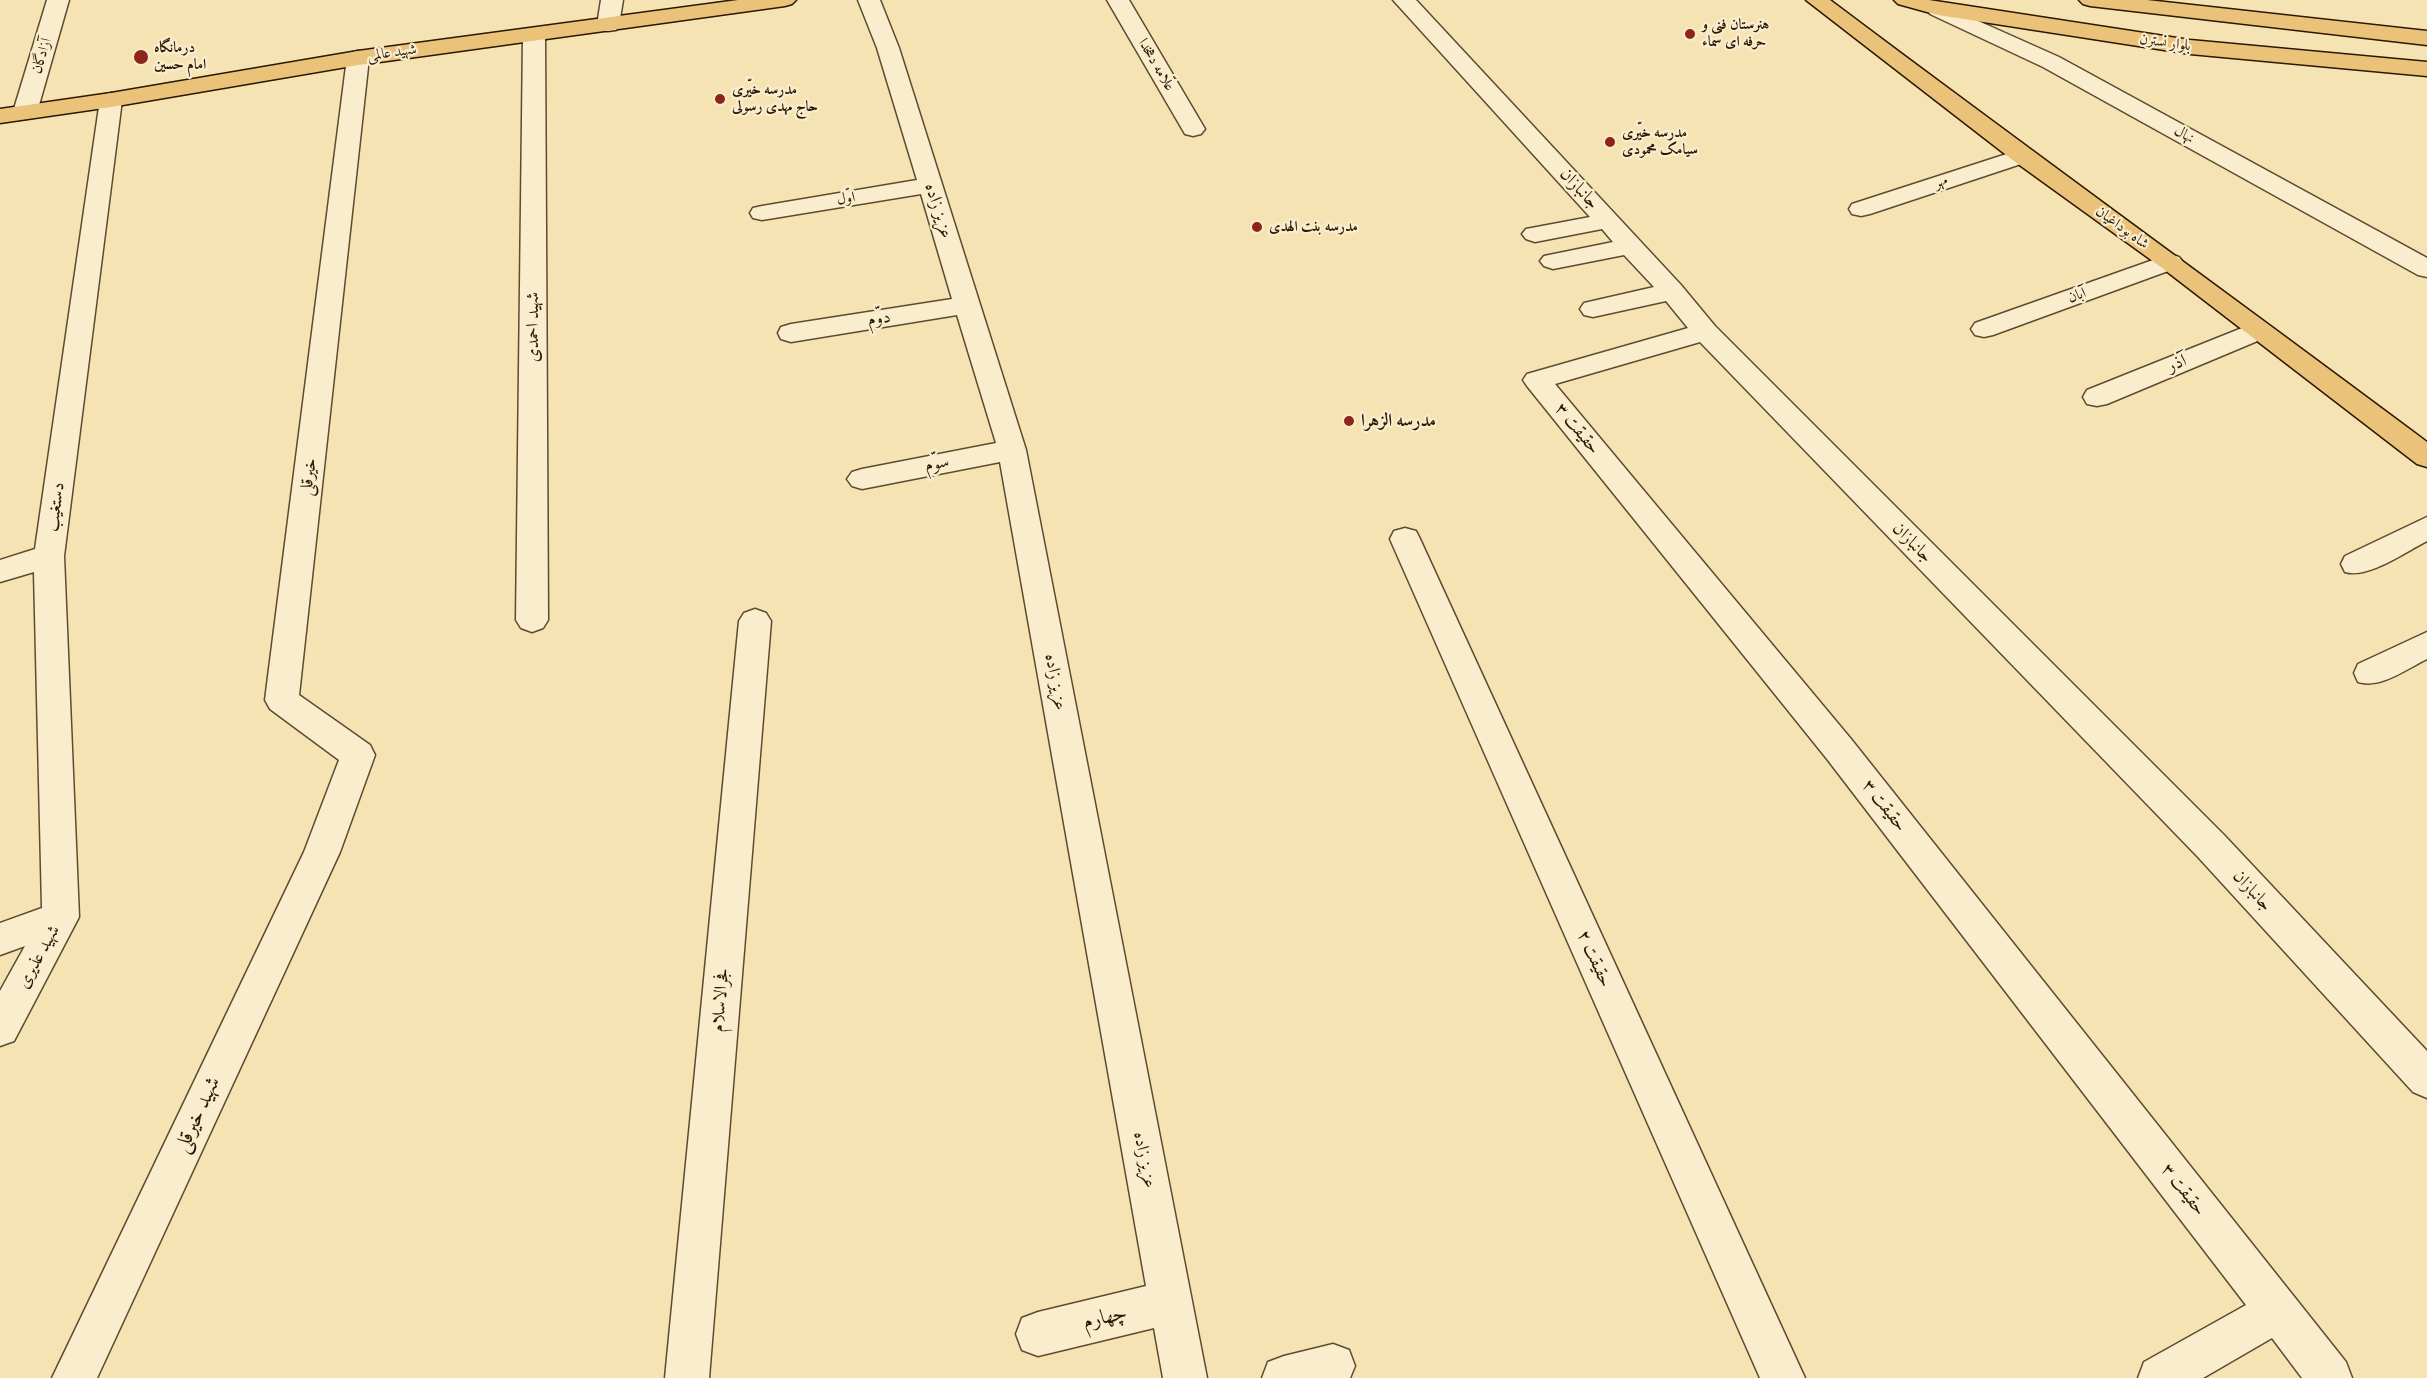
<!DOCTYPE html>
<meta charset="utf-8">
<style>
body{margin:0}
canvas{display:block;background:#f6e3b3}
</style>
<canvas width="2427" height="1378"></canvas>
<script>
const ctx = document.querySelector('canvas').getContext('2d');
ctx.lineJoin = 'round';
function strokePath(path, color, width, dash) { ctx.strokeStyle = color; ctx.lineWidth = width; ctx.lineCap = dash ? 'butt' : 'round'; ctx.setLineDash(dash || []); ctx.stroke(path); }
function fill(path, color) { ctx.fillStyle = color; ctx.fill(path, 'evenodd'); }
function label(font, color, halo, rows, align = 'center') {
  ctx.font = font + ' "Gentium Book Plus",Amiri,serif'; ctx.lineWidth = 4.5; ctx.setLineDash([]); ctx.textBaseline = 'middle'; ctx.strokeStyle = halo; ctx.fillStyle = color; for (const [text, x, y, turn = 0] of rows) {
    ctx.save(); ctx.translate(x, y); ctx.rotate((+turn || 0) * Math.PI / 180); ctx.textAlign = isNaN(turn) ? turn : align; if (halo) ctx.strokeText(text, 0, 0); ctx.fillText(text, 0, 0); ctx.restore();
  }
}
const minor = new Path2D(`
 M47,0H69L37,112L33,117L25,119L17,117L13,112Z
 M601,0H623L619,25L616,30L608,31L600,30L597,25Z
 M858,0H880L899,48L1026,450L1207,1378H1163L1154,1328L1038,1356L1022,1350L1016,1334L1022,1318L1038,1312L1146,1286L1000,462L862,489L852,486L847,479L852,472L862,469L996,443L957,315L791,342L781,339L778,333L781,327L791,324L952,299L921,194L762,220L753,218L750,213L753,208L762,206L917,180L877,48Z
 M1107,0H1129L1205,129L1201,134L1193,136L1185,134Z
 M1393,0H1416L1681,285L1715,326L2224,835L2427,1051V1098L2413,1092L2198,857L1700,342L1555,384L1851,739L2346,1362L2352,1378H2302L2272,1338L2203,1378H2138L2144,1362L2246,1305L1827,759L1527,386L1523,380L1527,374L1688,328L1666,301L1593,317L1584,315L1580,309L1584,303L1654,287L1624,255L1553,269L1544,266L1540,261L1544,256L1613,242L1602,229L1535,242L1526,239L1522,234L1526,229L1590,217Z
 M1938,3L2059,57L2427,258V277L2418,275L2043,67L1930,14L1927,9L1930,4Z
 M534,28L542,30L545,35L548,620L543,628L532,632L521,628L516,620L523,35L526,30Z
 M358,51L366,53L369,58L299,695L370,745L375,755L340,852L97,1378H52L304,852L339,760L270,709L265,700L347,58L350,53Z
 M111,93L119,95L122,100L64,556L79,917L14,1041L0,1046V991L25,946L0,955V923L42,908L34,572L0,582V560L35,549L100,100L103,95Z
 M2022,149L2030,151L2034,156L2030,161L1870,214L1861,216L1852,214L1849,209L1852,204Z
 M2170,254L2179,257L2183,262L2179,267L1993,335L1984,337L1975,335L1971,329L1975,323Z
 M2257,322L2267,325L2270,331L2267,337L2107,404L2097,406L2087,404L2083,397L2087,390Z
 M2427,517V541C2405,552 2368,579 2345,572L2341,564L2345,556Z
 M1405,528L1416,531L1420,539L1805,1378H1760L1390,539L1394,531Z
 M755,609L766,613L771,621L709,1378H665L739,621L744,613Z
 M2427,632V659C2406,669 2381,689 2358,682L2354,673L2358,664Z
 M1333,1344L1349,1350L1355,1366L1350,1378H1262L1268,1362L1284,1356Z`);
const major = new Path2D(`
 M738,0H796L792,4L785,6L358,65L111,107L0,123V109L111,93L358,51Z
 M1806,0H1830C2028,149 2229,294 2427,442V467L2417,464L2161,267L2014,161Z
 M1894,0H1929L2190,40L2427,62V76L2190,54L1938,15L1898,4Z
 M2079,0H2147L2427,31V45L2090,6L2083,4Z`);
const markers = [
 [1690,34,6,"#8f2418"],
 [141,57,8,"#8f2418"],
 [720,99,6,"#8f2418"],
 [1610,142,6,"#8f2418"],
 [1257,227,6,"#8f2418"],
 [1349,421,6,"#8f2418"]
];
const farPoinames = [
 ["هنرستان فنی و",1702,25],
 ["حرفه ای سماء",1702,42],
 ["درمانگاه",154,48],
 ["امام حسین",154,65],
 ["مدرسه خیّری",732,90],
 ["حاج مهدی رسولی",732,107],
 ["مدرسه خیّری",1622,133],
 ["سیامک محمودی",1622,150],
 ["مدرسه بنت الهدی",1269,227]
];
const farStreetnames = [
 ["بلوار نسترن",2165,43,8],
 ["شهید عالمی",392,53,-8],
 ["آزادگان",42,56,-73],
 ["علّامه دهخدا",1156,65,60],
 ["نهال",2184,135,29],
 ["مهر",1941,182,-18],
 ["اوّل",846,199,-9],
 ["شاه بوداغیان",2122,228,36],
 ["آبان",2077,296,-20]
];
const streetNames = [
 ["جانبازان",1579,189,47],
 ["عزیز زاده",938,211,73],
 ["دوّم",879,319,-9],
 ["شهید احمدی",533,327,-90],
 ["آذر",2177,364,-22],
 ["حقیقت ۳",1577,429,51],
 ["سوّم",937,464,-11],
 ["خیرقلی",309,477,-83],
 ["دستغیب",56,507,-82],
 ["جانبازان",1912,543,45],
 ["عزیز زاده",1055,682,80],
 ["حقیقت ۳",1884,806,52],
 ["جانبازان",2252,891,47],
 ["شهید عذیری",39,957,-61],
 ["حقیقت ۲",1594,959,66],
 ["فجرالاسلام",721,1000,-85],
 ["عزیز زاده",1144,1160,79],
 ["حقیقت ۳",2183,1190,52]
];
const poiNames = [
 ["مدرسه الزهرا",1361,421]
];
const nearStreetnames = [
 ["شهید خیرقلی",198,1115,-65],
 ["چهارم",1105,1318,-13]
];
strokePath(minor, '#5e4b2f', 3);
strokePath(major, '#2b1803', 3);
fill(minor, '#f9edce');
fill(major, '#ebc27a');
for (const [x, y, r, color] of markers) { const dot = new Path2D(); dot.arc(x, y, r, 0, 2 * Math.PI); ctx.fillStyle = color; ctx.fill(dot); strokePath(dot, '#f9edce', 2); }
label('bold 15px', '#2b1803', '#f9edce', farPoinames, 'left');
label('15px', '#2b1803', '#f9edce', farStreetnames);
label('18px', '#2b1803', '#f9edce', streetNames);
label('bold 18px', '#2b1803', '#f9edce', poiNames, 'left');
label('21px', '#2b1803', '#f9edce', nearStreetnames);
</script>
